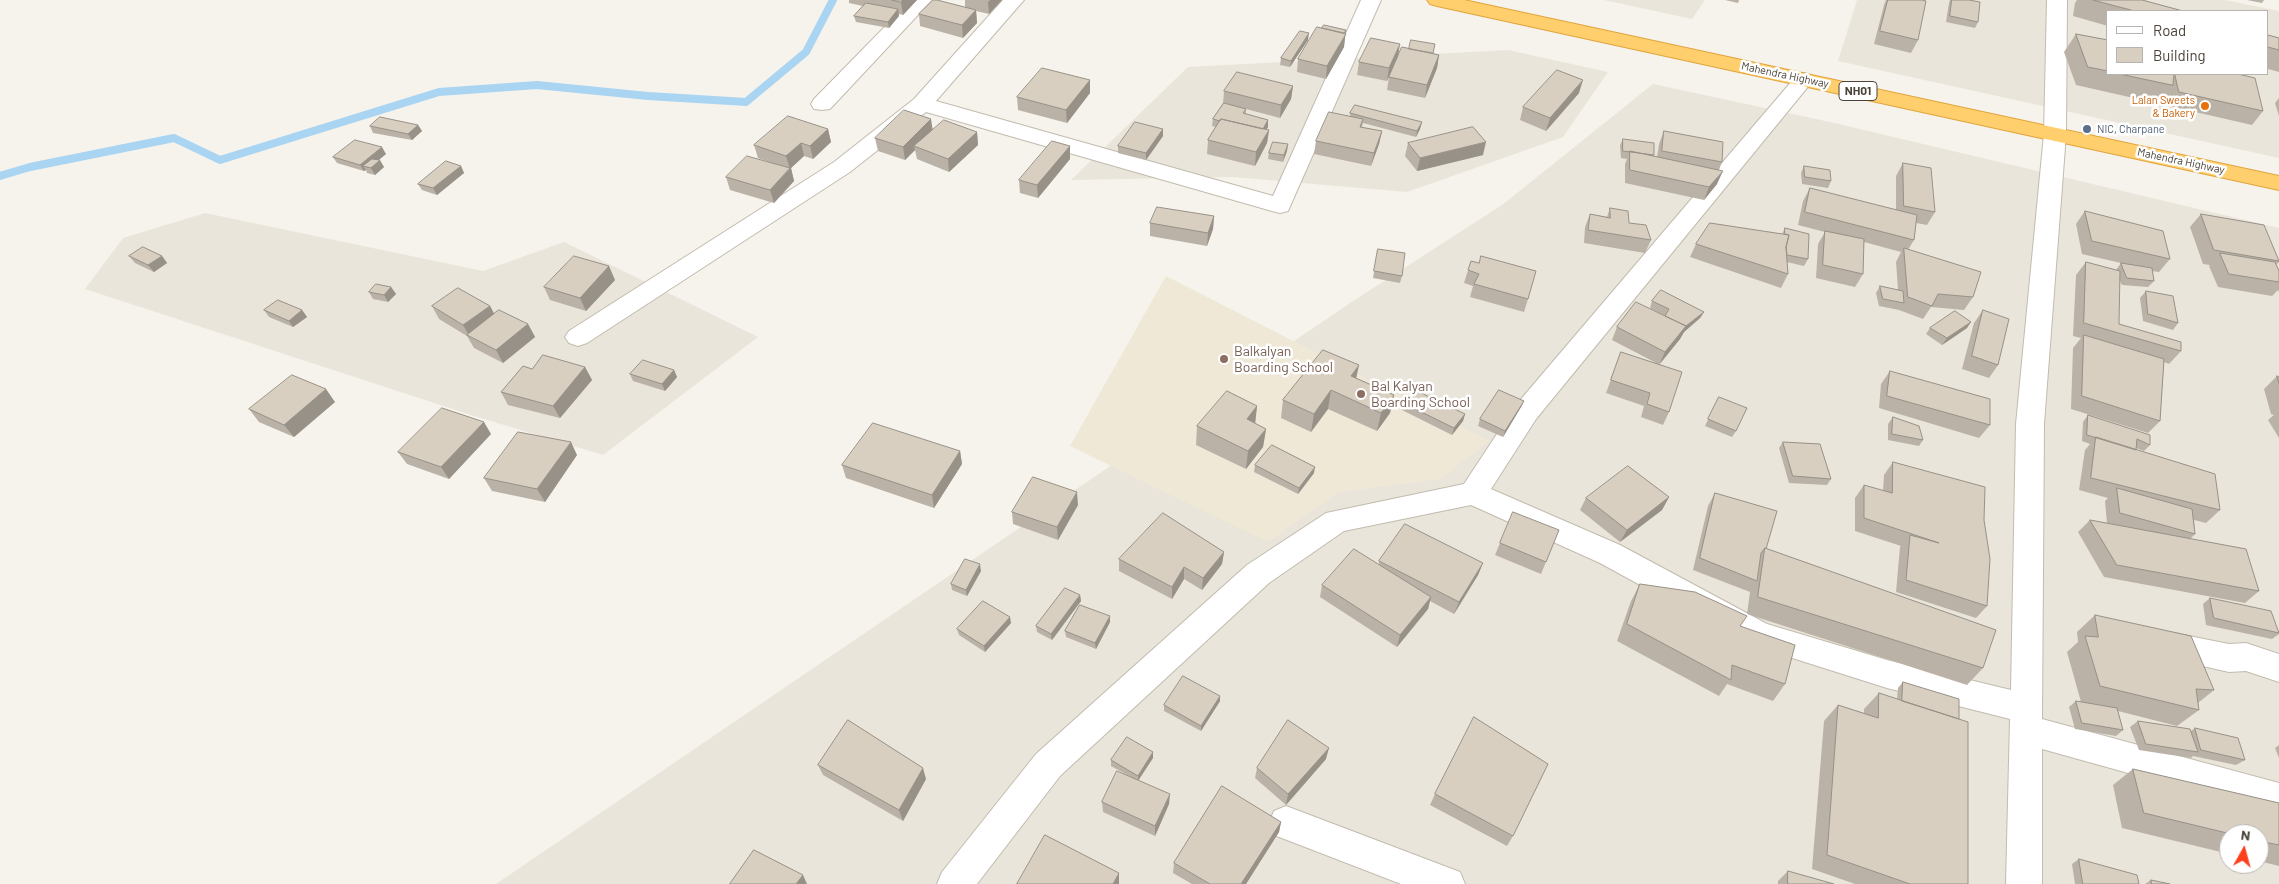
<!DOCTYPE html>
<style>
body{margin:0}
#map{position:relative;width:2279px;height:884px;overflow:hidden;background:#f6f3ec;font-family:Barlow,sans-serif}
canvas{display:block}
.legend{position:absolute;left:2106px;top:10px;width:162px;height:65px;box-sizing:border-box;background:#fff;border:1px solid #b7b4b0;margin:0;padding:6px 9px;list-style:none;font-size:15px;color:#4b4439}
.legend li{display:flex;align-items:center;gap:10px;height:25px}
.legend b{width:25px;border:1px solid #b7b4b0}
.north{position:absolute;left:2219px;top:824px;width:50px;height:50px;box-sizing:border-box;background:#fff;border:1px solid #b7b4b0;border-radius:50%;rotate:7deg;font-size:14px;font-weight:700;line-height:20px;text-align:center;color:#4b4439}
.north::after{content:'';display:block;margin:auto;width:18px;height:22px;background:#fc3f1d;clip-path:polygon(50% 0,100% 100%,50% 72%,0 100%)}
</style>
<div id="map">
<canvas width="2279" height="884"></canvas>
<ul class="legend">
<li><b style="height:6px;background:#fff"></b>Road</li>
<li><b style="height:14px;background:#d8cfc1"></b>Building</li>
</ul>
<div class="north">N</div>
</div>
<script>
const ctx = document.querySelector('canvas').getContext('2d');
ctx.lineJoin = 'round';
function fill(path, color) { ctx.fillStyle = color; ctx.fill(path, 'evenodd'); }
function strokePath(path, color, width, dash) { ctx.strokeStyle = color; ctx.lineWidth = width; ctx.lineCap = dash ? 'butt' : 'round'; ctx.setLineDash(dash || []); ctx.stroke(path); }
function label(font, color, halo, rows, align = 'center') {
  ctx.font = font + ' Barlow,sans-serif'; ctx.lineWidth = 5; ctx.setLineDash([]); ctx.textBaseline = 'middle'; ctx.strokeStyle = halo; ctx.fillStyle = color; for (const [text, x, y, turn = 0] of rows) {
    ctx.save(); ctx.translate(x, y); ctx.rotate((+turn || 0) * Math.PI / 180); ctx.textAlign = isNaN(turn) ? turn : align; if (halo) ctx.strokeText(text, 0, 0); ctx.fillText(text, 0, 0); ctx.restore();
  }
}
const residential = new Path2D(`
 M1604,0H1705L1692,19Z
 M1857,0H2225L2279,11V158L1838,61ZM2108,11H2268V74H2108Z
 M1508,50L1608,72L1563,137L1407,192L1232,177L1071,180L1188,67Z
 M1653,84L1830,122L2279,228V884H496L1350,303L1502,205ZM2229,834H2259V864H2229Z
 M205,213L483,271L564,242L758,337L603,455L471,415L85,289L123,238Z`);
const education = new Path2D(`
 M1166,276L1489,441L1441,479L1339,492L1268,542L1070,446Z`);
const stream = new Path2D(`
 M0,176L30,167L174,138L220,160L439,92L537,85L648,96L746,102L806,52L833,0`);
const minor = new Path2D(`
 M911,0H932L830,109L822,110L814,109L811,104L814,99Z
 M1003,0H1024L936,101L1273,196L1361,0H1381L1288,211L1280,213L1272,211L926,112L850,172L587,343L578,346L569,343L565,337L569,331L834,162L914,99Z
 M2047,0H2067L2066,134L2044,424L2042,719L2279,783V815L2042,749V884H2006L2010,719L1887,688L1748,644L1600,563L1471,505L1344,531L1269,583L1060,776L977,884H937L942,872L1036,754L1247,565L1326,513L1464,484L1516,405L1797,75L1804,73L1811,75L1814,79L1811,83L1536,419L1491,489L1620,545L1767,624L1887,660L2011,690L2016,424L2044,134Z
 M2174,633L2229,644L2246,643L2279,654V682L2246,671L2229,672L2163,657L2158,647L2163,637Z
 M1286,806L1460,872L1465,884H1401L1274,835L1269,823L1274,811Z`);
const highway = new Path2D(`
 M1427,0H1464L2279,176V190L1437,6L1430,4Z`);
const wall = new Path2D(`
 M849,0H917L903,15L899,14V16L889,28L856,22L854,16L863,6L849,3Z
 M965,0H1002L989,14L976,11L977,23L963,38L920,26L919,14L965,7Z
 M1725,0H1739L1738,3Z
 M1886,0H1922L1918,40L1911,53L1874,44L1884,5Z
 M1950,0H1969L1978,22L1975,28L1946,22L1949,3Z
 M2077,0H2142L2183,11H2108V26L2073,16L2075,3Z
 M2247,0H2264L2262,3Z
 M1345,34L1344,47L1326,79L1297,72L1298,59Z
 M2076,34L2108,40V74H2238L2263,111L2252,125L2169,106L2167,94L2160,104L2076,85L2064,52Z
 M2268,35L2279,38V72L2268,69Z
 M1308,40L1290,67L1280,65L1281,58Z
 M1433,53L1439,55L1437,68L1425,98L1387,90L1389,77Z
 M1398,57L1387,81L1357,75L1359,62Z
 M1090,80V93L1067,123L1018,110L1017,97Z
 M1293,86L1291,99L1280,118L1246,109V114L1268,120V127L1266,130H1269L1267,143L1255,166L1207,154L1208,140L1216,127L1212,126L1213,119L1223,104L1224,91Z
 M1579,93L1546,131L1520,120L1523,107Z
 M2279,98V116L2275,103Z
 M1350,113L1422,122L1420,129L1416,137L1363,123L1362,127L1382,131L1379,144L1371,166L1314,154L1316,141L1350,116Z
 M418,125L422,131L412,140L373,133L370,126Z
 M828,129L831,142L813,159L804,156L791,168L794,181L774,203L730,190L726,177L769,162L758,158L754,145Z
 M1163,129V136L1146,160L1118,153V146Z
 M933,130L977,132L978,145L949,172L917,159L915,150L905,160L878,151L875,138Z
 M1664,131L1722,162L1719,170L1717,184L1704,200L1625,183V164L1627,159L1621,158L1620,145L1623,139L1654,155V156L1657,157L1659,144Z
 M1408,143L1483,155L1417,171L1405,156Z
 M1288,144L1287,151L1283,162L1268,159L1269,153Z
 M1070,146V159L1038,198L1020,193L1019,180Z
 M386,154L378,160L384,167L375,175L367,173L366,170L364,171L337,163L333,157Z
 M1903,163L1935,212L1927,225L1916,223L1914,240L1908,250L1973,297L1964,310L1931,307L1923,319L1899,310L1879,306L1876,293L1880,286L1898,290L1896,262L1901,252L1864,242L1863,274L1855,287L1816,278L1818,244L1825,232L1798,225L1803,201L1810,188L1896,210V176Z
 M461,166L464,173L437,195L422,190L418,184Z
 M1804,166L1831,181L1828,188L1802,184L1801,173Z
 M1610,208L1651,240L1645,253L1584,243L1585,227L1590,214L1607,217Z
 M2085,211L2170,259L2159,272L2152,271L2154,281L2148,287L2122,285L2119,279V324L2181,351L2169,364L2164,362L2160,421L2148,433L2071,409L2073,348L2081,338L2073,336L2076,275L2086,262L2116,270L2121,263L2082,254L2076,224Z
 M2201,214L2279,261V262L2276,265L2279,271V292L2278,290L2272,296L2218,287L2209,266L2210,265L2203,264L2190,227Z
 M1214,216L1213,229L1207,246L1150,236V223Z
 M1785,228L1808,259L1804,266L1787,262L1788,274L1781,288L1690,257L1696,244L1782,234Z
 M1378,249L1402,276L1400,283L1373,278Z
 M129,256H162L167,263L154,272L135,263Z
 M1471,261L1528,299L1524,312L1470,297L1473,286L1464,283Z
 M615,280L586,311L550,300L544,287Z
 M391,287L396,294L388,302L373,299L369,292Z
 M2146,291L2178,323L2173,330L2143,321L2140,298Z
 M1652,301L1704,312L1700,318L1684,332L1680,339L1659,364L1669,412L1663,425L1641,417L1644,406L1606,393L1621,352L1658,364L1612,340L1617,327L1665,316L1650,308Z
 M432,306H490L494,314L528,324L535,337L503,363L474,348L467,336L439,319Z
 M264,310H302L307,317L293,327L269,317Z
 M1983,310L1998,365L1989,378L1962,369L1974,323Z
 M1930,328H1967L1942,345L1926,334Z
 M585,367L592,380L560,418L508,405L501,392L532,369Z
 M674,370L677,377L665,391L633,381L630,374Z
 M1890,371L1990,425L1979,438L1879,408L1881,384Z
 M2277,376L2279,377V438L2268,420L2274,415L2271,414L2264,389Z
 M1356,378L1394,395L1390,413L1377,431L1328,409L1311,432L1281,418L1283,400Z
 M1719,397L1736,431L1732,437L1705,426Z
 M1524,401L1521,407L1503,437L1478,426L1480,419Z
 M335,402L294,437L259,422L249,409Z
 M1403,403L1465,414L1463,421L1452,435L1402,410Z
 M1257,406L1255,424L1266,429L1263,447L1246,469L1196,445L1197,426Z
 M2088,415L2150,445L2144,451L2136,448V450L2220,510L2206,523L2194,520L2195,534L2190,539L2259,591L2245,603L2104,577L2078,532L2090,520L2107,523L2105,501L2108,498L2079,490L2085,450L2090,444L2082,441L2083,422Z
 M1893,417L1923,440L1919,446L1888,440V424Z
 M491,434L449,479L407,464L398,452Z
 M1783,442L1831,479L1827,485L1789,483L1779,448Z
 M960,451L962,464L934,508L846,478L842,465Z
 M577,455L545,502L492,491L484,478Z
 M1893,462L1984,520L1987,606L1976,618L1896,592L1900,547L1901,546L1855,531V498L1864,485L1883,491L1884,475Z
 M1255,465L1314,473L1298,494L1254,472Z
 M1715,493L1766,549L1983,668L1967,685L1747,614L1750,592L1693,570L1708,506Z
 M1669,497L1662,510L1620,542L1580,510L1586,498Z
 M1078,505L1058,540L1013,524L1012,512Z
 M1559,530L1541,574L1495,555L1500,543Z
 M1224,552L1222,564L1202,590L1184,579L1172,599L1119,571V559Z
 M1379,561L1483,563L1478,575L1454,614L1430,601L1428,609L1397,647L1320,597L1322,585L1379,564Z
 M981,571L967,596L952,590L951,584Z
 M1640,584L1785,684L1773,701L1727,684L1719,696L1617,641L1631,601Z
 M1080,595L1081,601L1052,640L1037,632L1036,626Z
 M2210,598L2279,631V634L2272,639L2206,625L2203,604Z
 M2095,615L2214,690L2198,703L2199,710L2177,726L2118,711L2123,730L2116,736L2075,729L2069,707L2076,701L2081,702L2067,652L2078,642L2077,632Z
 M1110,622L1096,649L1066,637L1065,631Z
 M1011,623L985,652L959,635L957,629Z
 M1903,682L1959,719L1968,884H1855L1812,869L1824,721L1838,705L1864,713V709L1879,693L1897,699L1898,688Z
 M1220,696V701L1201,731L1164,711V705Z
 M2138,721L2191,731L2195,728L2245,760L2236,765L2193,756L2191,758L2139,750L2130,727Z
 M2279,745V758L2275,748Z
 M1153,758L1138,780L1169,804L1155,836L1103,812L1102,802L1131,777L1111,766V760Z
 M1326,759L1286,805L1255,778L1257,768Z
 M818,765L926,779L903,821L823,775Z
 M2133,769L2279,803V866L2259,861V834H2229V854L2122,828L2113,785Z
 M1435,794L1513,836L1507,846L1430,805Z
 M1281,822L1279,832L1246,884H1192L1173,873L1174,863Z
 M2079,859L2139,884H2075L2072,864Z
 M1788,871L1834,884H1778V881Z
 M2151,880L2170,884H2145Z`);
const shadedWall = new Path2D(`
 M903,0H917L903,15L901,2Z
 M990,0H1002L989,14L988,2Z
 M898,9L899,16L889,28L888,22Z
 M976,10L977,23L963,38L962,25Z
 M1346,30L1344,47L1326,79L1327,66Z
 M1309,33L1308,40L1290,67L1291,61Z
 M1400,44L1398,57L1387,81L1389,68Z
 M1439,55L1437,68L1425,98L1427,85Z
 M1090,80V93L1067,123L1066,110Z
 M1583,80L1579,93L1546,131L1550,118Z
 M1293,86L1291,99L1280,118L1281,105Z
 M931,119L933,132L914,146L915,150L905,160L903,147Z
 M1268,120V127L1260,139V132Z
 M1422,122L1420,129L1416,137L1417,131Z
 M418,125L422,131L412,140L408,134Z
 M828,129L831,142L813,159L810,146Z
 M1163,129V136L1146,160V153Z
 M1269,130L1267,143L1255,166L1256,152Z
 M1382,131L1379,144L1371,166L1374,153Z
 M977,132L978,145L949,172L948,159Z
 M1486,142L1483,155L1417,171L1420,158Z
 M801,143L804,156L791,168L794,181L774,203L770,190L790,169L786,156Z
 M1288,144L1287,151L1283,162L1284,155Z
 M1070,146V159L1038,198L1037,185Z
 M382,147L386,154L369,168L363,166L366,170L364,171L360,165Z
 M380,160L384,167L375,175L371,168Z
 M461,166L464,173L437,195L433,188Z
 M1723,171L1717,184L1704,200L1709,187Z
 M1214,216L1213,229L1207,246L1208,233Z
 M162,256L167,263L154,272L148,265Z
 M609,266L615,280L586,311L580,298Z
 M391,287L396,294L388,302L384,295Z
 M490,306L497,319L470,337L463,325Z
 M302,310L307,317L293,327L289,321Z
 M1704,312L1700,318L1684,332L1680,339L1659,365L1665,352L1684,328Z
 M1971,322L1967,328L1942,345L1947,338Z
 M528,324L535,337L503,363L496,350Z
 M1359,365L1355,384L1351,376Z
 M585,367L592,380L560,418L553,406Z
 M674,370L677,377L665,391L662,384Z
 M326,389L335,402L294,437L284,425Z
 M1331,390L1328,409L1311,432L1314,414Z
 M1394,395L1390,413L1377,431L1381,413Z
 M1524,401L1521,407L1503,437L1505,431Z
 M1257,406L1255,424L1247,419Z
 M1465,414L1463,421L1452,435L1454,428Z
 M484,422L491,434L449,479L441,467Z
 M1266,429L1263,447L1246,469L1248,451Z
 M571,442L577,455L545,502L537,489Z
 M960,451L962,464L934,508L932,495Z
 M1315,467L1314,473L1298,494L1299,488Z
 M1077,492L1078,505L1058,540L1057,527Z
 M1669,497L1662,510L1620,542L1627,530Z
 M1224,552L1222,564L1202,590L1203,578Z
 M1483,563L1478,575L1454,614L1459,602Z
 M980,564L981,571L967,596L966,590Z
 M1184,567V579L1172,599V587Z
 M1080,595L1081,601L1052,640L1051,634Z
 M1431,597L1428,609L1397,647L1400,635Z
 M1110,616V622L1096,649L1095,643Z
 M1010,617L1011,623L985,652L984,646Z
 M1220,696V701L1201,731V726Z
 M1329,748L1326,759L1286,805L1288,794Z
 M1153,752V758L1138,781V776Z
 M923,768L926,779L903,821L899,810Z
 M1170,794L1169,804L1155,836V826Z
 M1281,822L1279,832L1246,884H1241Z
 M1119,873V884H1113Z
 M803,875L807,884H796Z`);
const building = new Path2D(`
 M892,0H903L901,2Z
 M933,0H937L976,10L962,25L919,14Z
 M1888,0H1922L1926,1L1918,40L1880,31Z
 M1952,0H1969L1980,2L1978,22L1950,16Z
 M2093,0H2142L2183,11H2135Z
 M866,3L898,9L888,22L854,16Z
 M1324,25L1346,30L1344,33L1322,28Z
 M1317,27L1346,34L1327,66L1298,59Z
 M1300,31L1309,33L1291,61L1281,58Z
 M2076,34L2108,40V71L2088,67Z
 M2268,35L2279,38V50L2268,47Z
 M1371,38L1400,44L1389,68L1359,62Z
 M1411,40L1435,44L1433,53L1409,49Z
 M1402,47L1439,55L1427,85L1389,77Z
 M1042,68L1090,80L1066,110L1017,97Z
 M1557,70L1583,80L1550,118L1523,107Z
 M1237,72L1293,86L1281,105L1224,91Z
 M2120,74H2174L2173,85Z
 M2175,74H2238L2255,78L2263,111L2179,92Z
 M1224,103L1246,109L1243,113L1268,120L1263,129L1221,119L1220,121L1213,119Z
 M1355,105L1422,122L1417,131L1350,113Z
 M904,110L931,119L903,147L875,138Z
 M1329,112L1363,119L1360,127L1382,131L1374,153L1316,141Z
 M788,116L828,129L810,146L801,143L786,156L754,145Z
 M380,117L418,125L408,134L370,126Z
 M1221,119L1269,130L1256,152L1208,140Z
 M944,120L977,132L948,159L914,146Z
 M1135,122L1163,129L1146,153L1118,146Z
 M1473,127L1486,142L1420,158L1408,143Z
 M1664,131L1723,142L1722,162L1662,151Z
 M1623,139L1654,143V155L1623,151Z
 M355,140L382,147L360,165L333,157Z
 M1052,141L1070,146L1037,185L1019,180Z
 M1273,142L1288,144L1284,155L1269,153Z
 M1630,151L1723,171L1709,187L1630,170Z
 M747,156L790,168L770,190L726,177Z
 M372,159L380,160L371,168L363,166Z
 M446,161L461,166L433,188L418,184Z
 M1903,163L1931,168L1935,212L1904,206Z
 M1804,166L1830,170L1831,181L1805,177Z
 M1810,188L1917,215L1914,240L1805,212Z
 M1157,207L1214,216L1208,233L1150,223Z
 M1610,208L1628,211L1629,223L1646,225L1651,240L1588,230L1590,214L1610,218Z
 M2085,211L2163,231L2170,259L2092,241Z
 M2201,214L2264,225L2279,261L2214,250Z
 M1710,223L1789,235L1786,247L1788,274L1696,244Z
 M1785,228L1809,234L1808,259L1787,255L1786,247L1789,235L1785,234Z
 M1825,231L1864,239L1863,274L1823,265Z
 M143,247L162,256L148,265L129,256Z
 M1904,248L1981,272L1973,297L1938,294L1932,306L1908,297Z
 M1378,249L1405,253L1402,276L1374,271Z
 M2220,253L2275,262L2279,271V282L2229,274Z
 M574,256L609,266L580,298L544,287Z
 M1481,256L1536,271L1528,299L1474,284L1479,274L1468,270L1471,261L1479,263Z
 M2086,262L2120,271L2119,324L2181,342V351L2084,323Z
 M2121,263L2152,268L2154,281L2127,278Z
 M376,284L391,287L384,295L369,292Z
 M1880,286L1903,291L1904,303L1883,299Z
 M458,288L490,306L463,325L432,306Z
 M1661,290L1704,312L1686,326L1665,316L1669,309L1652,301Z
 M2146,291L2173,296L2178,323L2148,314Z
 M278,300L302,310L289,321L264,310Z
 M1636,302L1686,326L1665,352L1617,327Z
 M499,310L528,324L496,350L467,335Z
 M1983,310L2009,319L1998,365L1972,356Z
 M1955,311L1971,322L1947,338L1930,328Z
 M2084,335L2164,359L2160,421L2082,396Z
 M1323,350L1359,365L1351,376L1394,395L1381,413L1331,390L1314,414L1283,400Z
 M1621,352L1682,372L1669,412L1647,404L1650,393L1611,380Z
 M543,355L585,367L553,406L501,392L523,366L532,369Z
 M643,360L674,370L662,384L630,374Z
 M1890,371L1990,399V425L1887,396Z
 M292,375L326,389L284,425L249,409Z
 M2277,376L2279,377V383Z
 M1415,390L1465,414L1454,428L1403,403Z
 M1499,390L1524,401L1505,431L1480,419Z
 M1227,391L1257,406L1247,419L1266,429L1248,451L1197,426Z
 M1719,397L1747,408L1736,431L1708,419Z
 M442,408L484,422L441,467L398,452Z
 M2088,415L2150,435V445L2137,439L2136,450L2087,435Z
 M1893,417L1919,426L1923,440L1892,434Z
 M873,423L960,451L932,495L842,465Z
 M518,432L571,442L537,489L484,478Z
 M2096,437L2215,474L2220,510L2091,478Z
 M1783,442L1820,444L1831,479L1793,476Z
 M1272,445L1315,467L1299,488L1255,465Z
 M1893,462L1985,487L1984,520L1990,559L1987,606L1906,580L1910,535L1939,543L1864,518V485L1892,493Z
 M1628,466L1669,497L1627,530L1586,498Z
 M1033,477L1077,492L1057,527L1012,512Z
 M2117,488L2192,509L2195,534L2120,513Z
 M1715,493L1777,511L1766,549L1765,548L1761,553L1757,581L1700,558Z
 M1513,512L1559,530L1546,562L1500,543Z
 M1163,513L1224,552L1203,578L1184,567L1172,587L1119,559Z
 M2090,520L2246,549L2259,591L2117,565Z
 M1405,524L1483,563L1459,602L1379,561Z
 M1765,548L1996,630L1983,668L1758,597Z
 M1354,549L1431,597L1400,635L1322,585Z
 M965,559L980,564L966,590L951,584Z
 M1640,584L1695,592L1747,616L1740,626L1795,645L1785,684L1732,665L1731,680L1627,624Z
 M1065,588L1080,595L1051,634L1036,626Z
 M2210,598L2271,611L2279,633L2214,618Z
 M983,601L1010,617L984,646L957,629Z
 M1080,605L1110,616L1095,643L1065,631Z
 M2095,615L2191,636L2214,690L2196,689L2199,710L2100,686L2085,636L2098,637Z
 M1183,676L1220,696L1201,726L1164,705Z
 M1903,682L1959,699V719L1902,701Z
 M1879,693L1968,722V884H1910L1827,855L1838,705L1878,718Z
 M2076,701L2117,708L2123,730L2082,723Z
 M1474,717L1548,764L1513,836L1435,794Z
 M848,720L923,768L899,810L818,765Z
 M1288,720L1329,748L1288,794L1257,768Z
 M2138,721L2190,729L2198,752L2146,744Z
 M2195,728L2238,738L2245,760L2201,750Z
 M1127,737L1153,752L1138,776L1111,760Z
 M2133,769L2279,803V845L2259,841V834H2231L2144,813Z
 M1117,771L1170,794L1155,826L1102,802Z
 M1222,786L1281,822L1241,884H1210L1174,863Z
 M1045,835L1119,873L1113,884H1017Z
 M754,850L803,875L796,884H730Z
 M2079,859L2137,875L2139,884H2083Z
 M1788,871L1834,884H1788Z
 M2151,880L2170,884H2152Z`);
const markers = [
 [2205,106,5,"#e8710a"],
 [2087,129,5,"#5c6f8a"],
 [1224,359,5,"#8d6e63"],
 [1361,394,5,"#8d6e63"]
];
const farStreetnames = [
 ["Mahendra Highway",1785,75,12],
 ["Mahendra Highway",2181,161,12]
];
const farFoodnames = [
 ["Lalan Sweets",2195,100],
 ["& Bakery",2195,113]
];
const farServicenames = [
 ["NIC, Charpane",2097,129]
];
const shields = [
 [1858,91,38]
];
const shieldNames = [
 ["NH01",1858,91]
];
const educationNames = [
 ["Balkalyan",1234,351],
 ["Boarding School",1234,367],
 ["Bal Kalyan",1371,386],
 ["Boarding School",1371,402]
];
fill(residential, '#eae5da');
fill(education, '#efe8d6');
strokePath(stream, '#a9d4f2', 8);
strokePath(minor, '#c2bbae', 2);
strokePath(highway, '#e0a43c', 2);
fill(minor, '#fff');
fill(highway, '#ffcf6e');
fill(wall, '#bab2a6');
fill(shadedWall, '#979187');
fill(building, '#d8cfc1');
strokePath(building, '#979187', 1);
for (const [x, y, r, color] of markers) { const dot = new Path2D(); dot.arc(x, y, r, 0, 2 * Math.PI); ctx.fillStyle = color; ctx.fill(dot); strokePath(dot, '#fff', 2); }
label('11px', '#4b4439', '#fff', farStreetnames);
label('11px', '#c56008', '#fff', farFoodnames, 'right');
label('11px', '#4e5e75', '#fff', farServicenames, 'left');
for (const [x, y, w] of shields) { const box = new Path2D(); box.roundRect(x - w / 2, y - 9.5, w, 19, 4); ctx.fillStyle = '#fff'; ctx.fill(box); strokePath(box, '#4b4439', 1); }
label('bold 12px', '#4b4439', null, shieldNames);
label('14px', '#785e54', '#fff', educationNames, 'left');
</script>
